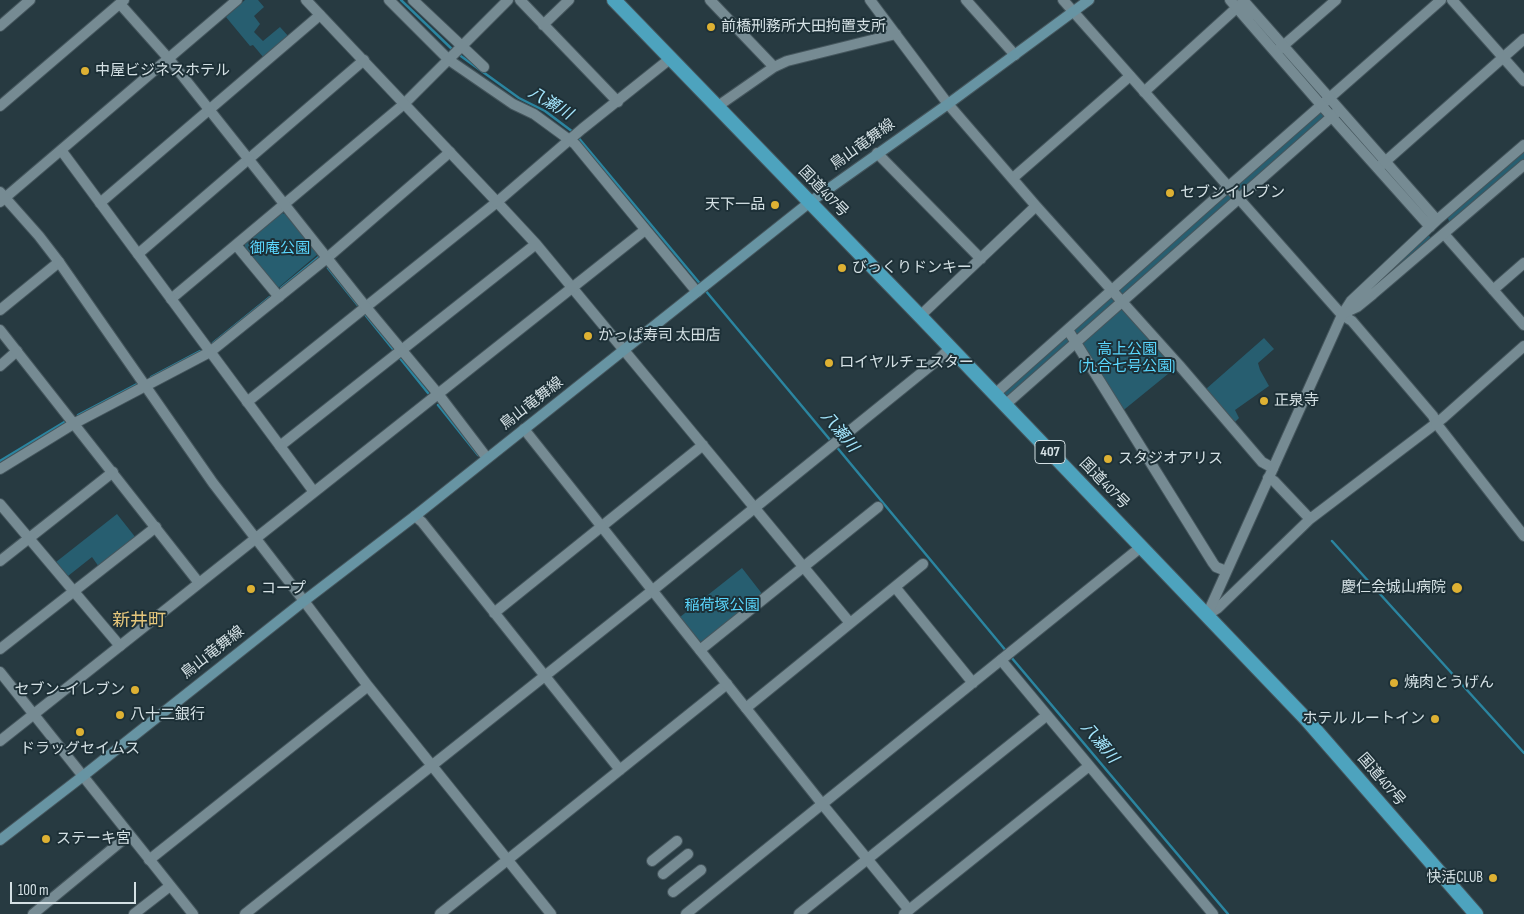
<!DOCTYPE html>
<meta charset="utf-8">
<style>
body{margin:0}
#map{position:relative;width:1524px;height:914px;overflow:hidden;background:#273a41;font-family:"Sofia Sans Condensed",sans-serif}
canvas{display:block}
.scale{position:absolute;left:10px;top:882px;width:126px;height:22px;box-sizing:border-box;border:2px solid #d4e0e4;border-top:0;padding-left:6px;font-size:15px;line-height:18px;white-space:nowrap;color:#d4e0e4;-webkit-text-stroke:4px #1d3037;paint-order:stroke}
</style>
<div id="map">
<canvas width="1524" height="914"></canvas>
<div class="scale">100 m</div>
</div>
<script>
const ctx = document.querySelector('canvas').getContext('2d');
ctx.lineJoin = 'round';
function fill(path, color) { ctx.fillStyle = color; ctx.fill(path, 'evenodd'); }
function strokePath(path, color, width, dash) { ctx.strokeStyle = color; ctx.lineWidth = width; ctx.lineCap = dash ? 'butt' : 'round'; ctx.setLineDash(dash || []); ctx.stroke(path); }
function label(font, color, halo, rows, align = 'center') {
  ctx.font = font + ' "Sofia Sans Condensed","Noto Sans JP",sans-serif'; ctx.lineWidth = 4; ctx.setLineDash([]); ctx.textBaseline = 'middle'; ctx.strokeStyle = halo; ctx.fillStyle = color; for (const [text, x, y, turn = 0] of rows) {
    ctx.save(); ctx.translate(x, y); ctx.rotate((+turn || 0) * Math.PI / 180); ctx.textAlign = isNaN(turn) ? turn : align; if (halo) ctx.strokeText(text, 0, 0); ctx.fillText(text, 0, 0); ctx.restore();
  }
}
const green = new Path2D(`
 M245,0H258L264,7L254,16L260,24L254,32L263,41L280,27L289,37L264,58L253,45L250,46L226,17Z
 M1322,106L1332,117L1122,302L1179,365L1120,413L1076,343L1005,405L995,394Z
 M1524,149V162L1452,223L1449,221L1447,216Z
 M282,213L285,214L318,254L278,288L245,248V244Z
 M1428,234L1432,240L1375,290L1371,285Z
 M1264,338L1274,349L1258,363L1260,370L1269,386L1235,410L1239,418L1235,422L1206,389Z
 M117,514L136,538L99,567L92,557L68,576L56,562Z
 M742,568L763,595L702,644L680,617Z`);
const stream = new Path2D(`
 M401,0L454,51
 M458,54L519,98L545,111L573,132
 M577,136L702,286
 M328,268L360,308
 M281,288L320,256
 M705,290L831,441
 M363,312L396,353
 M213,343L270,297
 M399,357L428,393
 M151,377L200,351
 M438,405L478,455
 M78,415L137,384
 M835,445L1007,652
 M0,461L66,421
 M1332,541L1524,753
 M1011,657L1228,914`);
const minor = new Path2D(`
 M389,0L449,60L513,104L534,114L575,144L697,292
 M413,0L484,67
 M520,0L618,102
 M710,0L774,67
 M870,0L948,104L1036,206L1179,365L1262,462L1273,468
 M966,0L1015,55
 M1452,0L1524,81
 M543,25L569,0
 M0,26L30,0
 M1276,52L1336,0
 M1144,92L1243,2
 M718,106L774,67L787,61L896,34
 M877,153L981,259
 M1378,168L1524,39
 M1013,178L1130,76
 M497,202L536,244L850,623
 M100,203L320,15
 M1444,234L1524,325
 M236,245L279,297
 M138,254L364,60
 M327,258L450,152
 M1493,290L1524,263
 M171,299L404,104L508,0
 M0,310L59,262
 M1342,315L1352,321L1433,416L1436,423
 M920,316L1036,206
 M1068,330L1213,563L1216,567L1226,571
 M0,366L17,351
 M995,394L1228,187L1441,0
 M439,395L487,458
 M247,402L497,202L582,129L671,58
 M1005,405L1337,112
 M280,446L536,244
 M1268,478L1274,481L1310,519
 M0,504L120,646
 M415,516L422,522L620,770
 M0,561L113,472
 M895,587L973,683
 M304,601L368,686L551,914
 M494,613L703,445
 M1207,615L1218,608L1310,519L1443,418L1524,346
 M0,649L156,527
 M700,650L878,507
 M746,708L923,564
 M823,805L909,910
 M149,860L368,686
 M652,861L677,841
 M663,874L688,854
 M673,892L701,870
 M33,914L129,835
 M134,914L170,886
 M245,914L653,590
 M440,914L727,684
 M686,914L1141,547
 M799,914L1046,716`);
const tertiary = new Path2D(`
 M306,0L497,202
 M1063,0L1342,315
 M1230,0L1322,106L1430,227
 M1243,0L1437,220
 M120,4L169,59L366,307L439,395
 M0,106L124,0
 M61,150L314,492
 M0,192L39,236L59,262L213,483L304,601
 M0,202L237,0
 M1342,314L1357,307L1373,294L1524,165
 M0,330L199,583
 M1436,423L1524,536
 M524,429L823,805
 M0,469L75,423L210,352L327,258
 M653,590L940,358L950,348
 M1207,615L1342,315L1351,301L1437,220L1524,145
 M1001,660L1213,914
 M0,672L193,914
 M0,741L645,230
 M904,914L1089,766`);
const secondary = new Path2D(`
 M0,840L83,776L304,601L415,516L810,202L948,104L1089,0`);
const trunk = new Path2D(`
 M614,0L920,316L1306,719L1476,914`);
const markers = [
 [711,27,5,"#deb133"],
 [85,71,5,"#deb133"],
 [1170,193,5,"#deb133"],
 [775,205,5,"#deb133"],
 [842,268,5,"#deb133"],
 [588,336,5,"#deb133"],
 [829,363,5,"#deb133"],
 [1264,401,5,"#deb133"],
 [1108,459,5,"#deb133"],
 [1457,588,6,"#deb133"],
 [251,589,5,"#deb133"],
 [1394,683,5,"#deb133"],
 [135,690,5,"#deb133"],
 [120,715,5,"#deb133"],
 [1435,719,5,"#deb133"],
 [80,732,5,"#deb133"],
 [46,839,5,"#deb133"],
 [1493,878,5,"#deb133"]
];
const shields = [
 [1050,452,30]
];
const shieldNames = [
 ["407",1050,452]
];
const poiNames = [
 ["前橋刑務所大田拘置支所",721,27],
 ["中屋ビジネスホテル",95,71],
 ["セブンイレブン",1180,193],
 ["天下一品",765,205,"right"],
 ["びっくりドンキー",852,268],
 ["かっぱ寿司 太田店",598,336],
 ["ロイヤルチェスター",839,363],
 ["正泉寺",1274,401],
 ["スタジオアリス",1118,459],
 ["慶仁会城山病院",1446,588,"right"],
 ["コープ",261,589],
 ["焼肉とうげん",1404,683],
 ["セブン-イレブン",125,690,"right"],
 ["八十二銀行",130,715],
 ["ホテル ルートイン",1425,719,"right"],
 ["ドラッグセイムス",80,749,"center"],
 ["ステーキ宮",56,839],
 ["快活CLUB",1483,878,"right"]
];
const streetNames = [
 ["鳥山竜舞線",863,145,-36],
 ["国道407号",823,192,46],
 ["鳥山竜舞線",532,404,-38],
 ["国道407号",1104,484,46],
 ["鳥山竜舞線",213,653,-38],
 ["国道407号",1381,780,49]
];
const parkNames = [
 ["御庵公園",280,249],
 ["高上公園",1127,350],
 ["(九合七号公園)",1127,367],
 ["稲荷塚公園",722,606]
];
const waterNames = [
 ["八瀬川",550,104,31],
 ["八瀬川",839,432,50],
 ["八瀬川",1099,743,50]
];
const quarterNames = [
 ["新井町",139,621]
];
fill(green, '#275e70');
strokePath(stream, '#2b85a0', 2.5);
strokePath(minor, '#45565d', 12);
strokePath(tertiary, '#45565d', 12);
strokePath(secondary, '#45565d', 12);
strokePath(trunk, '#45565d', 16);
strokePath(minor, '#768b93', 10);
strokePath(tertiary, '#768b93', 10);
strokePath(secondary, '#6794a3', 10);
strokePath(trunk, '#4da3be', 14);
for (const [x, y, r, color] of markers) { const dot = new Path2D(); dot.arc(x, y, r, 0, 2 * Math.PI); ctx.fillStyle = color; ctx.fill(dot); strokePath(dot, '#1d3037', 2); }
for (const [x, y, w] of shields) { const box = new Path2D(); box.roundRect(x - w / 2, y - 11.5, w, 23, 4); ctx.fillStyle = '#1d3037'; ctx.fill(box); strokePath(box, '#d4e0e4', 1); }
label('bold 14px', '#d4e0e4', null, shieldNames);
label('15px', '#d4e0e4', '#1d3037', poiNames, 'left');
label('15px', '#d4e0e4', '#1d3037', streetNames);
label('15px', '#5ad6fd', '#1d3037', parkNames);
label('italic 16px', '#a5e7fe', '#1d3037', waterNames);
label('18px', '#e6c77c', '#1d3037', quarterNames);
</script>
